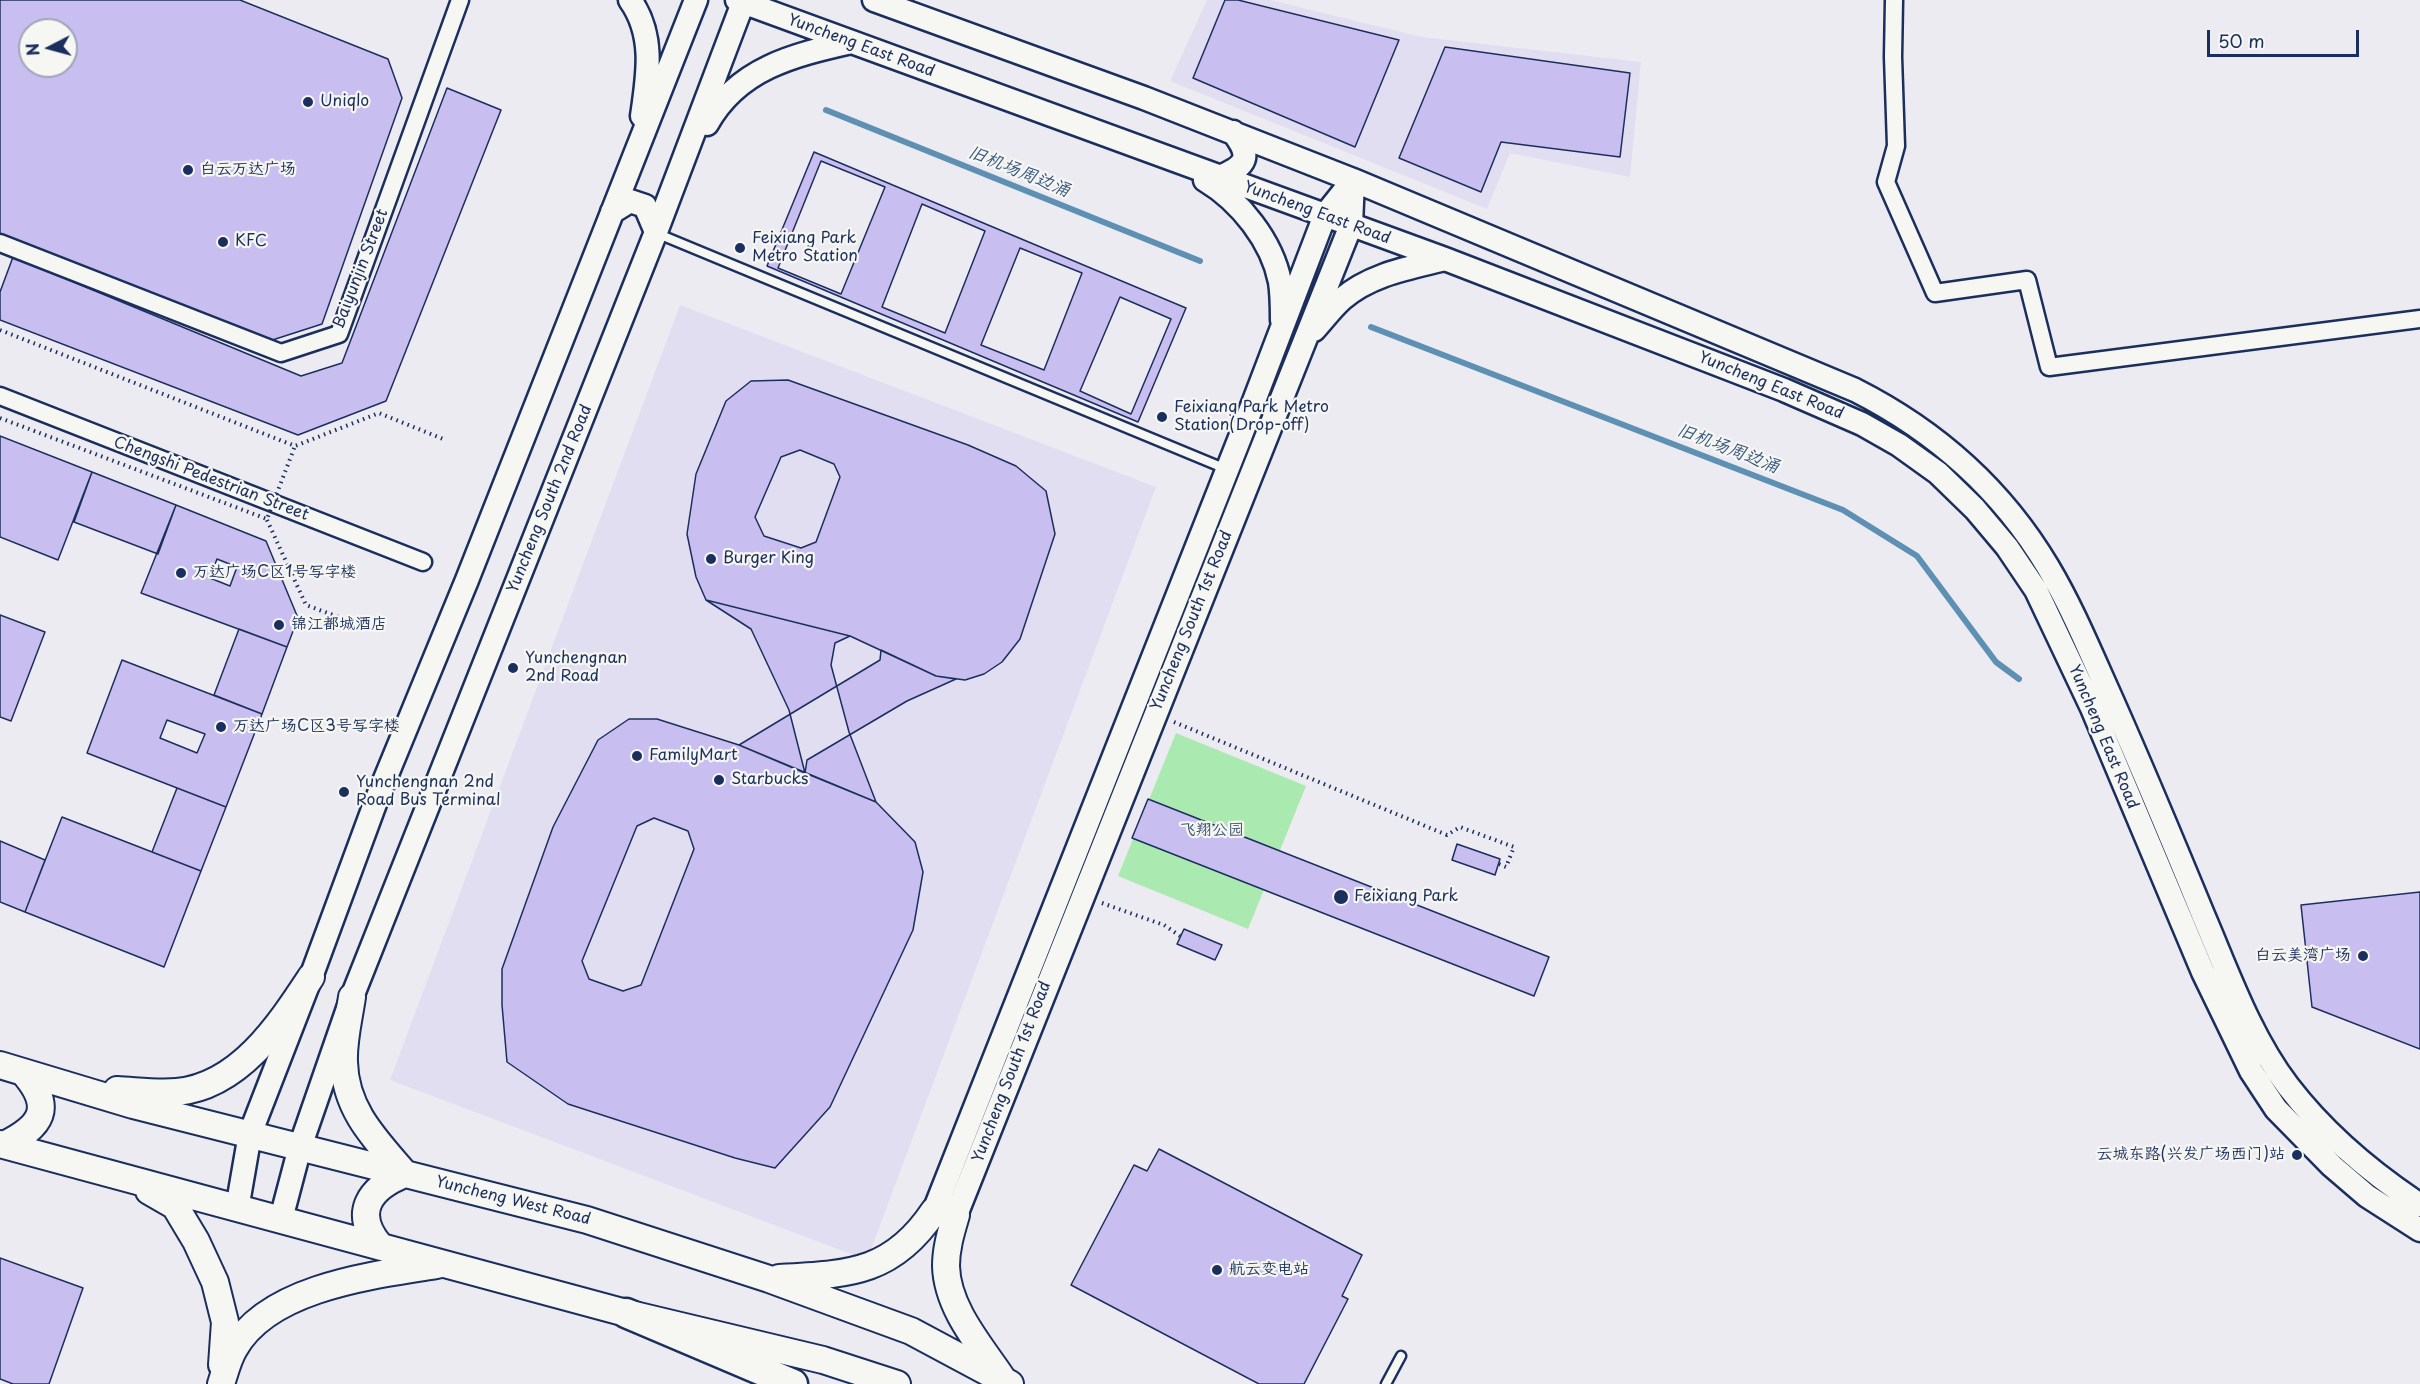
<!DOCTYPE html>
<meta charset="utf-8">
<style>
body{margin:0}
#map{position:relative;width:2420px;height:1384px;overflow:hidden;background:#edebf2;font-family:"Playpen Sans",sans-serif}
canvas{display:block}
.north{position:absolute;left:18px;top:18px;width:60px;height:60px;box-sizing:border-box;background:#f6f6f2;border:2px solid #9ea6b7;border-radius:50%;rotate:264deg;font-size:16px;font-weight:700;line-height:24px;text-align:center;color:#1b2f5e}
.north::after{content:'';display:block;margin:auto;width:21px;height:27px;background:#1b2f5e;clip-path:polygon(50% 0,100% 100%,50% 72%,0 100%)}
.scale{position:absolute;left:2207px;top:30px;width:152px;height:27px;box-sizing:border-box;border:3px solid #1b2f5e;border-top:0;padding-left:8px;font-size:18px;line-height:21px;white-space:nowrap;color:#1b2f5e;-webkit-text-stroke:4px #f6f6f2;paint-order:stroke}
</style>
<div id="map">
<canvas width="2420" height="1384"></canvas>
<div class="north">N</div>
<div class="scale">50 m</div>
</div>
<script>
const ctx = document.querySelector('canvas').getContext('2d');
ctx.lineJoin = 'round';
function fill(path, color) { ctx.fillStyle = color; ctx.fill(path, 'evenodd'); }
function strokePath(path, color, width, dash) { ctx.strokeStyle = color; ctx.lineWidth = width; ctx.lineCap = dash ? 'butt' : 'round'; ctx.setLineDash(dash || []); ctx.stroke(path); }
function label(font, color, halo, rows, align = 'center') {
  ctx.font = font + ' "Playpen Sans","LXGW WenKai TC",sans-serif'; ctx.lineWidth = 4.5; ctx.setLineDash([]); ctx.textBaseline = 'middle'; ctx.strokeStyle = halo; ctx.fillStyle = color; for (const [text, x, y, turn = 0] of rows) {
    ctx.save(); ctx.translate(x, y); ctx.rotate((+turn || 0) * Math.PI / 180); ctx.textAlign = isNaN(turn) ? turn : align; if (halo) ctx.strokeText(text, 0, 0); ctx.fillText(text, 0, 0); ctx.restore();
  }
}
const built = new Path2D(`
 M1207,0H1270L1422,37L1641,62L1630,177L1510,153L1487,209L1170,81Z
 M680,305L1156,487L867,1260L390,1080Z`);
const green = new Path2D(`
 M1176,733L1306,786L1248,929L1118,876Z`);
const stream = new Path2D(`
 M826,110L1200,261
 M1371,327L1843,510L1917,556L1996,662L2019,679`);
const building = new Path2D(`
 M0,0H240L388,59L402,98L322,324L260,344L0,243ZM30,30H66V66H30Z
 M1225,0H1238L1399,40L1355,147L1193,78Z
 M1445,47L1630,73L1620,157L1501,142L1481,192L1399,158Z
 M447,88L501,110L386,401L298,435L0,320V292L13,257L301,376L342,363Z
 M814,152L1186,308L1138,422L767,266Z
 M821,161L885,187L841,294L778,268Z
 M922,204L985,231L945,333L882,307Z
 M1020,248L1082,273L1044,370L981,345Z
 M1120,297L1171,319L1131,414L1080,391Z
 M788,380L968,445L1016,466L1046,491L1055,534L1020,639L1002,662L984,674L965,680L936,676L850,636L706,600L696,577L687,534L696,474L726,401L751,381ZM800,450L834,464L840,477L816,542L801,548L764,536L755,517L781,457Z
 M0,436L92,472L58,560L0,537Z
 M92,472L176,505L158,554L74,522Z
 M176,505L266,541L298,618L287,647L141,593ZM217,559L237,567L230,586L210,578Z
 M706,600L850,636L835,643L831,665L849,732L876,802L805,773L789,710L751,629Z
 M0,615L45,632L11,721L0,717Z
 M239,629L287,647L262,714L214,695Z
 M881,650L936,676L956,679L907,701L807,760L805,773L739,745L880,660Z
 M122,660L262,714L226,807L87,753ZM167,720L205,734L197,753L160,738Z
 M629,719H657L739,745L876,802L915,842L923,872L913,930L830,1107L775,1168L735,1158L568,1104L507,1062L502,1005V969L553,827L598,740ZM654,818L688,831L694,849L641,985L623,991L589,979L582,961L637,826Z
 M177,788L226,807L201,871L152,852Z
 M1148,799L1549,957L1534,996L1132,838Z
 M62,817L201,871L164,967L25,912Z
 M0,841L45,860L25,912L0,902Z
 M1457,844L1500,859L1495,875L1452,860Z
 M2420,892V1049L2312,1007L2301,905Z
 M1184,929L1222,945L1215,960L1177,944Z
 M1159,1149L1362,1255L1342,1296L1348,1299L1304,1384H1259L1071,1285L1134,1165L1147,1171Z
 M0,1258L83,1288L49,1384H13L0,1379Z`);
const path = new Path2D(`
 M0,330L295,446L379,413L443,439
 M267,520L306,605L368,628
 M1174,722L1447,835L1460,827L1514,847L1506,867L1499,864
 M1102,903L1164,925L1180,936`);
const lane = new Path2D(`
 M656,233L1226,469
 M1386,1384L1401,1356`);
const street = new Path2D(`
 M1894,0L1893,57L1896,146L1886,182L1935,293L2027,280L2049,367L2420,319
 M0,243L281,353L339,334L460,0
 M0,396L423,562`);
const secondary = new Path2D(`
 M630,0C655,35 648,75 642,116
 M737,0L1445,259L1784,390L1862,424L1899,445L1938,473L1975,509L2007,547L2036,590L2092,708L2203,972L2251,1071L2276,1109L2332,1166L2367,1196L2420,1230
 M874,0L1144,98L1353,180L1855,390C1936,431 2001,488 2048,567C2073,609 2092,656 2112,700C2144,772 2174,844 2204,917C2228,973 2250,1036 2288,1086C2324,1133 2370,1172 2420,1205
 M707,124C738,68 794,55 851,42
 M1220,177C1247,165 1252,157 1233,132
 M1205,180C1240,201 1272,241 1280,282C1282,295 1282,307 1282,320
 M612,212L630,201L645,206L656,232
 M1314,330C1323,320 1332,308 1342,299C1371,274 1409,268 1445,259
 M237,1209L250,1134L311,977L376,801L467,580L696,0
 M934,1211L1241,435L1325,215L1353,180
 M956,1215L1351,225L1353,180
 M281,1219L300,1147L352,997L656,232L744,0`);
const primary = new Path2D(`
 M352,997C349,1018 343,1041 344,1062C345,1110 376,1140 405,1174
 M0,1065L133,1105L587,1220L769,1279L911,1331L1010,1384
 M117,1090C137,1091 158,1094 177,1092C240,1086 280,1024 311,977
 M0,1144L626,1313L823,1360L897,1384
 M4,1145C42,1126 54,1108 24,1073
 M149,1191L175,1206L196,1241L215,1282L225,1322L222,1365
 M956,1215C951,1232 946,1248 946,1266C947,1308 980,1345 1002,1378
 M380,1246C352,1213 369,1188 405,1174
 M779,1278C848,1274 892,1274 934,1211
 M221,1384C225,1372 228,1359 234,1349C268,1287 374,1275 437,1265`);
const highway = new Path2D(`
 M626,1313L793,1384`);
const pathBridge = new Path2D(`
 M0,418L267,519L295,446`);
const markers = [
 [308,102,6,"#1b2f5e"],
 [188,170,6,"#1b2f5e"],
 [223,242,6,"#1b2f5e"],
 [740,248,6,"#1b2f5e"],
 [1162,417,6,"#1b2f5e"],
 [711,559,6,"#1b2f5e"],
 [181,573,6,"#1b2f5e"],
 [279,625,6,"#1b2f5e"],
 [513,668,6,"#1b2f5e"],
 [221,727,6,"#1b2f5e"],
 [637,756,6,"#1b2f5e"],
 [719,780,6,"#1b2f5e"],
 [344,792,6,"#1b2f5e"],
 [1341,897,8,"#1b2f5e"],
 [2363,956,6,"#1b2f5e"],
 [2297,1155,6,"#1b2f5e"],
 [1217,1270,6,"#1b2f5e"]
];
const streetNames = [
 ["Yuncheng East Road",861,46,20],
 ["Yuncheng East Road",1317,213,20],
 ["Baiyunjin Street",361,269,-69],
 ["Yuncheng East Road",1771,386,22],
 ["Chengshi Pedestrian Street",211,479,21],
 ["Yuncheng South 2nd Road",550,499,-68],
 ["Yuncheng South 1st Road",1192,621,-68],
 ["Yuncheng East Road",2103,737,67],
 ["Yuncheng South 1st Road",1012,1072,-69],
 ["Yuncheng West Road",513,1201,14]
];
const poiNames = [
 ["Uniqlo",320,102],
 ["白云万达广场",200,170],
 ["Feixiang Park",752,239],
 ["Metro Station",752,257],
 ["KFC",235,242],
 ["Feixiang Park Metro",1174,408],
 ["Station(Drop-off)",1174,426],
 ["Burger King",723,559],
 ["万达广场C区1号写字楼",193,573],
 ["锦江都城酒店",291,625],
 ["Yunchengnan",525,659],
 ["2nd Road",525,677],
 ["万达广场C区3号写字楼",233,727],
 ["FamilyMart",649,756],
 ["Starbucks",731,780],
 ["Yunchengnan 2nd",356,783],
 ["Road Bus Terminal",356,801],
 ["Feixiang Park",1354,897],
 ["白云美湾广场",2351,956,"right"],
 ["云城东路(兴发广场西门)站",2285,1155,"right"],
 ["航云变电站",1229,1270]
];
const parkNames = [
 ["飞翔公园",1212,831]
];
const waterNames = [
 ["旧机场周边涌",1019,172,22],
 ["旧机场周边涌",1728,449,21]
];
fill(built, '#e2def1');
fill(green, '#aae9b0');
strokePath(stream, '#5e90b3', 6);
fill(building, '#c8bef0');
strokePath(building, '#1b2f5e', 1.5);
strokePath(lane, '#1b2f5e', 13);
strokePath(street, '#1b2f5e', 21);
strokePath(secondary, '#1b2f5e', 27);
strokePath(primary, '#1b2f5e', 30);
strokePath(highway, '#1b2f5e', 33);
strokePath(path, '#1b2f5e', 4, [1.5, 4.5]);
strokePath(lane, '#f6f6f2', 8);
strokePath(street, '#f6f6f2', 16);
strokePath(secondary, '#f6f6f2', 22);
strokePath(primary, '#f6f6f2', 26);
strokePath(highway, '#f6f6f2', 28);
strokePath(pathBridge, '#1b2f5e', 4, [1.5, 4.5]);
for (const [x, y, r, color] of markers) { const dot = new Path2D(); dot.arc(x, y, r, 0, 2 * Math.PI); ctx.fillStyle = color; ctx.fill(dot); strokePath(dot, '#f6f6f2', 2); }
label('16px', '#1b2f5e', '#f6f6f2', streetNames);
label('16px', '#1b2f5e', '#f6f6f2', poiNames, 'left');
label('16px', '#38546e', '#f6f6f2', parkNames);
label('italic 18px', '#375882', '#f6f6f2', waterNames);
</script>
